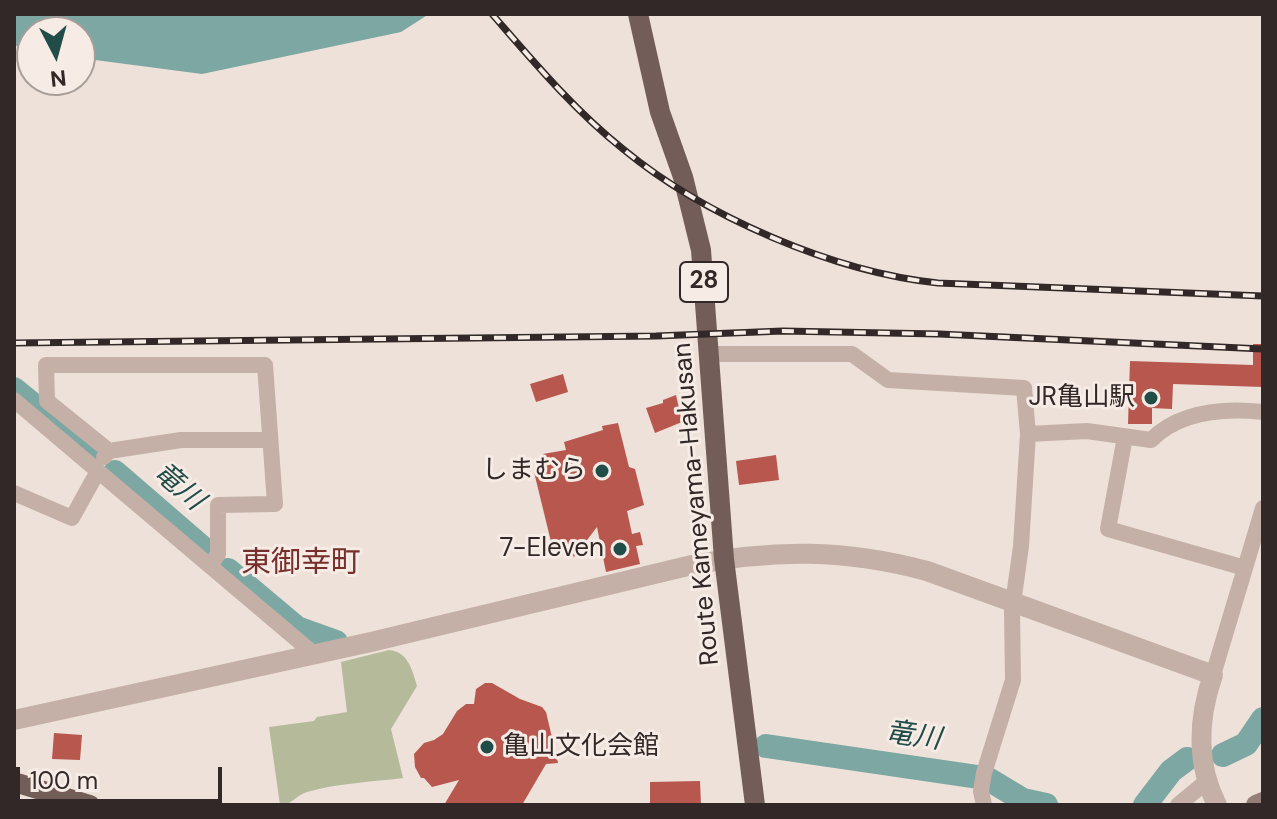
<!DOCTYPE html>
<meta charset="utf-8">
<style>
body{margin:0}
#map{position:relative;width:1277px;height:819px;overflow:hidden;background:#ede1d9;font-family:"DM Sans",sans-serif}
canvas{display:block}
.frame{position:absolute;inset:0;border:16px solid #312827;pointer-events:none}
.north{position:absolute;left:16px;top:16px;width:80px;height:80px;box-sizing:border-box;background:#f6ebe5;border:2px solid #a79d99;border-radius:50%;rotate:174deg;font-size:22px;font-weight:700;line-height:32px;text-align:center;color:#312827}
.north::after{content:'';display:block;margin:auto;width:28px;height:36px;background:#214d49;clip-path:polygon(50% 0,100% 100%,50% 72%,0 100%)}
.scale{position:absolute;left:16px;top:767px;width:206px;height:36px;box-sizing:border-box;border:4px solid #312827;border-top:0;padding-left:10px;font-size:24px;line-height:28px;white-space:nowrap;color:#312827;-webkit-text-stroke:6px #f6ebe5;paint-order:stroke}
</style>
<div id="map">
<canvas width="1277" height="819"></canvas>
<div class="frame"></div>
<div class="north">N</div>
<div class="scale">100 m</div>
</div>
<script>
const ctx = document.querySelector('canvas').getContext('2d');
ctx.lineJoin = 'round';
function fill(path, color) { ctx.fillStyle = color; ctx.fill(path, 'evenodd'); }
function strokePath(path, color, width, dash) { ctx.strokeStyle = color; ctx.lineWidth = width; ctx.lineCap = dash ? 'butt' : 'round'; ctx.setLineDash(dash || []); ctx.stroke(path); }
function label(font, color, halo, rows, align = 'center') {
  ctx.font = font + ' "DM Sans","Noto Sans JP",sans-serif'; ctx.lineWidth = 6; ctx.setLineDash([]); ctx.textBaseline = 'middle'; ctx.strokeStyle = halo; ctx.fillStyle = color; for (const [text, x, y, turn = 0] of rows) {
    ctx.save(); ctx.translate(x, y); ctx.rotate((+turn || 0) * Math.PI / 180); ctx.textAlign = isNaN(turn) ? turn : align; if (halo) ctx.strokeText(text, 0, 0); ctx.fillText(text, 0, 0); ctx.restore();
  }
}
const green = new Path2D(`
 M389,650C408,652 412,669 417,686L391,729L403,778C372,782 338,783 307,792C296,795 292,805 280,805L269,727L314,721L317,717L347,712L341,662Z`);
const water = new Path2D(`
 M14,14H286C333,18 381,14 429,14L401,32L202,74L80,58V32H32V52L14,45Z`);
const river = new Path2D(`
 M14,389L95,455
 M115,472L203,548
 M228,570L297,628L336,642
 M766,746L978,777L988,779L1023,800L1046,805
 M1223,755L1246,744L1263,719
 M1145,805L1171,771L1187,759`);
const building = new Path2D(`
 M1253,344H1263V387L1173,384L1172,409L1152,408V424H1128L1130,361L1253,365Z
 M563,374L568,392L536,402L530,384Z
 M676,395L682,422L655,433L646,408L663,403V400Z
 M618,423L629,467L635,469L644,505L627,511L632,534L640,532L643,545L636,546L640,564L606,572L597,527L574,557L570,551L554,554L534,472L546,469L543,454L566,450L564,442L603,430L602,426Z
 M776,455L779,480L739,485L736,461Z
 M485,683H492L520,699L542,707L546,712L558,763L546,764L522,805H444L459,780L432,787L424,778H421L415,767L414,754L424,743L434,740L443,734L457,711L466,704H474L476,689Z
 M54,733L82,735L80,760L52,759Z
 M700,781L701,805H650V782Z`);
const minor = new Path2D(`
 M710,354H852L888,380L1024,388L1028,434L1021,546L1012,611L1013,680L984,773L981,791L984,805
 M14,400L210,566
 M1028,434L1087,431L1151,440C1180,411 1225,408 1263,412
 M1125,437L1108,529L1245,568
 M109,451L47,401L46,365H265L275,504L218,505V554L210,566L314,654
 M104,457L109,451L181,440H270
 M14,493L72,518L98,471
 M1213,675L1263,508
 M1178,805L1206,782`);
const tertiary = new Path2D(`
 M14,720L371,642L692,565C775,549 845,549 927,571L1213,675C1198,718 1196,764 1217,805`);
const secondary = new Path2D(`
 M1256,805L1263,802`);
const primary = new Path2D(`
 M638,14L660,112L683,177L701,250L724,559L755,805
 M14,782L90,805`);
const rail = new Path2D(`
 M492,14C533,61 574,110 623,149C704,216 833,272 938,283L1263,296
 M14,343L656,336L783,331L939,334L1263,349`);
const markers = [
 [1151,398,8,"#214d49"],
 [602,471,8,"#214d49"],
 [620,549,8,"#214d49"],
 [487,747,8,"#214d49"]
];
const shields = [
 [704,282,48]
];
const shieldNames = [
 ["28",704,282]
];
const poiNames = [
 ["JR亀山駅",1135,398],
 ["しまむら",586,471],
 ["7-Eleven",604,549],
 ["亀山文化会館",503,747,"left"]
];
const streetNames = [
 ["Route Kameyama-Hakusan",697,504,-95]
];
const waterNames = [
 ["竜川",178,487,41],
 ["竜川",913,737,8]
];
const quarterNames = [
 ["東御幸町",301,564]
];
fill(green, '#b5ba9b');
fill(water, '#7ca7a2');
strokePath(river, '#7ca7a2', 24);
fill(building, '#b7574e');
strokePath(minor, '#c4b0a7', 16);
strokePath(tertiary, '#c4b0a7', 20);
strokePath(secondary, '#977f79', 20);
strokePath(primary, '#725d59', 20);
strokePath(rail, '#312827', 7);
strokePath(rail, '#f6ebe5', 4, [12]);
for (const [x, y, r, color] of markers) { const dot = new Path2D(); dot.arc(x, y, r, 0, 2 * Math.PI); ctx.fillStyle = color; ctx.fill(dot); strokePath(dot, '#f6ebe5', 3); }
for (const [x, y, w] of shields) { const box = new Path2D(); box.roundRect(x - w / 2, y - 20, w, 40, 6); ctx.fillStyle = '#f6ebe5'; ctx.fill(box); strokePath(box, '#312827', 2); }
label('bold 24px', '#312827', null, shieldNames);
label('26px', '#312827', '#f6ebe5', poiNames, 'right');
label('26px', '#312827', '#f6ebe5', streetNames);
label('italic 28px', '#214d49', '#f6ebe5', waterNames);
label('30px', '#762f2a', '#f6ebe5', quarterNames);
</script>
